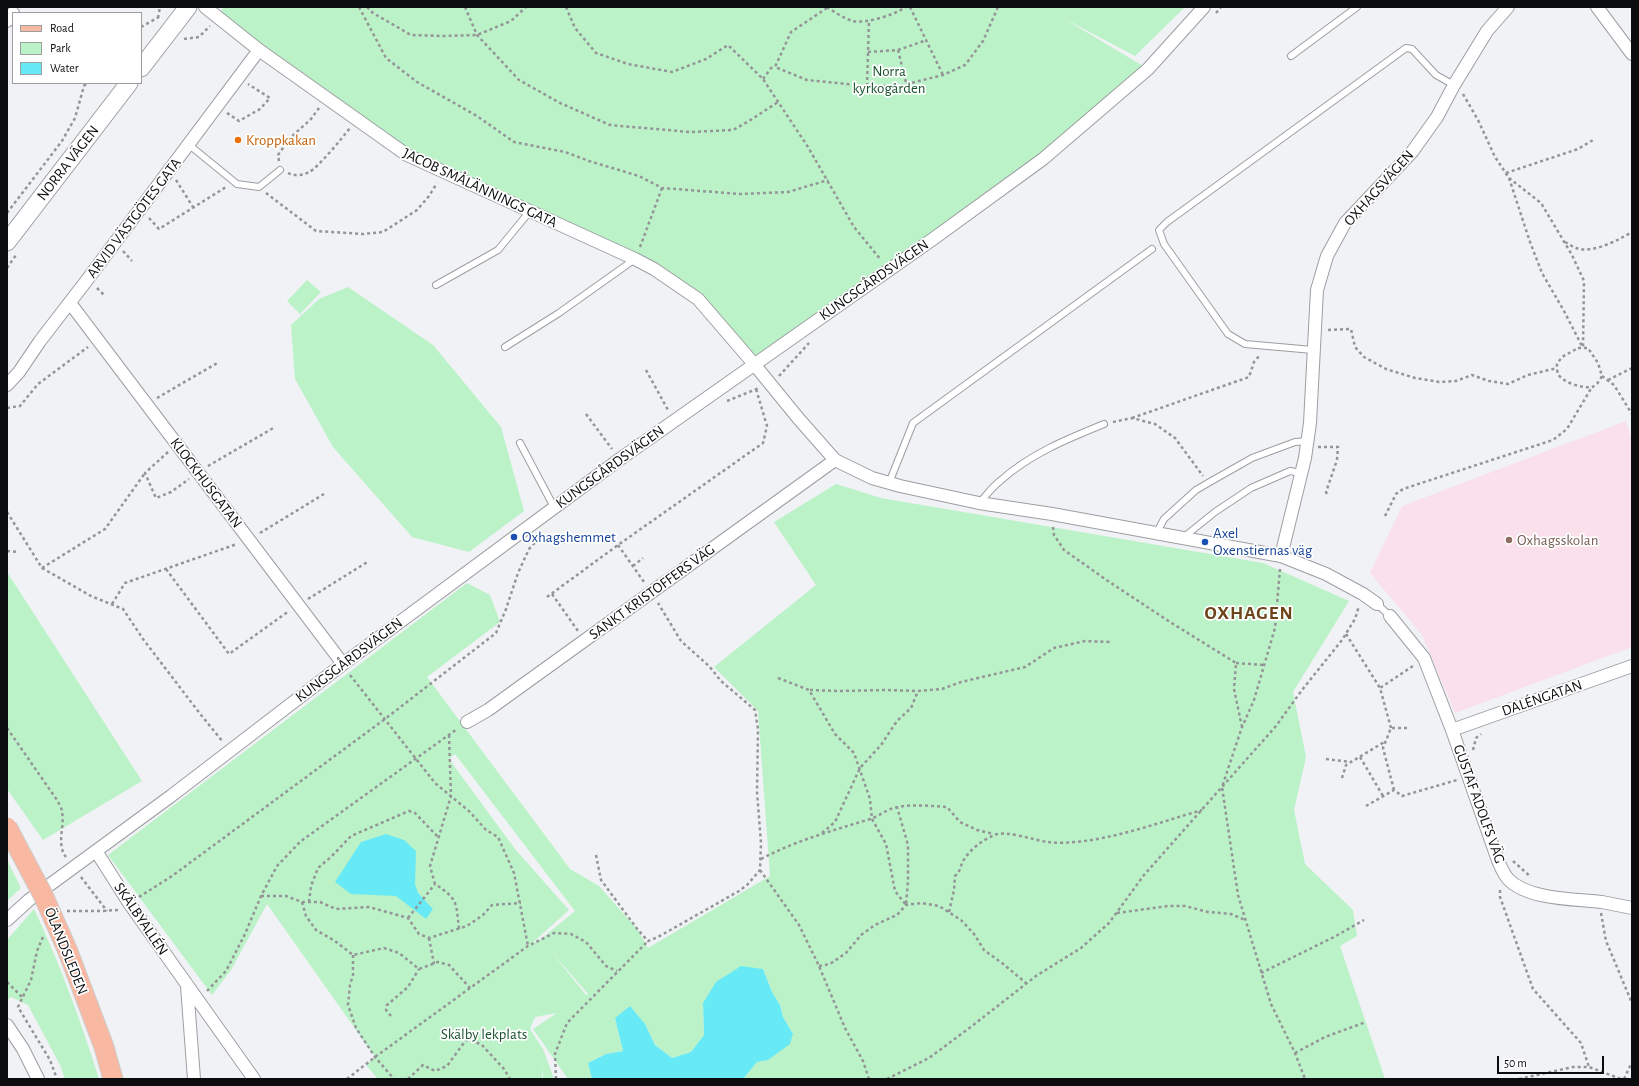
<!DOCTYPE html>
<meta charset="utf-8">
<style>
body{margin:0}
#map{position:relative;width:1639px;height:1086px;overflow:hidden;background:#f0f2f5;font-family:"Alegreya Sans",sans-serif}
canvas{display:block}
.frame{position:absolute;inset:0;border:8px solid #0b0c0d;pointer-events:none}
.legend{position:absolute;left:12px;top:12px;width:130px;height:72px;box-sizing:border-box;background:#fff;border:1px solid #9d9e9e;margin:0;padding:5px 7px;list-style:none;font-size:12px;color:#0b0c0d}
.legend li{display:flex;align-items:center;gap:8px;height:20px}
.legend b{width:20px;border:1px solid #9d9e9e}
.scale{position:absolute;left:1497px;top:1056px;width:107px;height:18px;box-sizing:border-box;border:2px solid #0b0c0d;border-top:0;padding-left:5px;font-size:12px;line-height:14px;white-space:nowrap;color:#0b0c0d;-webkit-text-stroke:3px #fff;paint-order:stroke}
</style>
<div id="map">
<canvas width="1639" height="1086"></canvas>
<div class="frame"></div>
<ul class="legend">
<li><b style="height:5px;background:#f8b8a1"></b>Road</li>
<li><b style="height:11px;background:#bcf2c8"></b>Park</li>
<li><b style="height:11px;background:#68eaf6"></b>Water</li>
</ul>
<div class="scale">50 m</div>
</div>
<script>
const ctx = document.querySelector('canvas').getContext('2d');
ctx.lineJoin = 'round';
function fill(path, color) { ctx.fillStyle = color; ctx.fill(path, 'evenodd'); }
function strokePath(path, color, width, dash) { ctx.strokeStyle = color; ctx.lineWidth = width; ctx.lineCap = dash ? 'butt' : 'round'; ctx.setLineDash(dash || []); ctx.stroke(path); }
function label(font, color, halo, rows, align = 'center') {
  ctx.font = font + ' "Alegreya Sans",sans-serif'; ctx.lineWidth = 3.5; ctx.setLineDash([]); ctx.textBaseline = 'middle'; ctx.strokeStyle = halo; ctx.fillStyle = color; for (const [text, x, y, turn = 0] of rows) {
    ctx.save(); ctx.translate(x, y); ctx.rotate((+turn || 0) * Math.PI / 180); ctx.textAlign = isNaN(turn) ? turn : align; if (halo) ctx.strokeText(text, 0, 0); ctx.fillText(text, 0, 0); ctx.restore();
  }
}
const education = new Path2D(`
 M1626,421L1632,440V647L1455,713L1422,635L1370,573L1402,506Z`);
const green = new Path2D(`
 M224,7H1185L1135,56L1063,18L1148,69L1043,159L754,364L698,299L654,269L407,155L217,16Z
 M307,280L321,292L300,314L287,301Z
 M348,287L433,345L501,427L524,511L469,552L412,537L333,447L295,379L291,325L319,299Z
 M836,484L881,498L1263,563L1349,601L1293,692L1306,757L1294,810L1305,864L1353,910L1357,936L1340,946L1385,1079H743L757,1062L768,1060L793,1034L783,1017L780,1005L772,992L763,969L703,1003L704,1035L691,1052L672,1058L655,1045L645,1024L615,1018L623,1051L606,1054L588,1063L592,1079H568L533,1029L557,1013L535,1017L530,1029L543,1049L554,1079H543V1065L542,1079H378L366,1065L375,1057L267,904L231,970L212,995L108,855L467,583L490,595L500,622L427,677L570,869L599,886L638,930L648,948L770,876L758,711L714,667L816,585L774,522ZM455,754L575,911L541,939L530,945L569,910L515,849L449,759ZM551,951L588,994L586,995Z
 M7,572L142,781L43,840L7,789Z
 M7,860L21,888L7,901Z
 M34,909C60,964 81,1021 99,1079H65L60,1065L28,1005L11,997L7,1000V940Z`);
const water = new Path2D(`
 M386,834L404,840L416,851L415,884L418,893L433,909L426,919L396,896L351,894L335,882L361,842Z
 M741,966L763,969L772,992L780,1005L783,1017L793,1034L790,1044L768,1060L757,1062L743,1079H592L588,1063L606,1054L623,1051L615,1018L630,1006L645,1024L655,1045L672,1058L691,1052L704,1035L703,1003L716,982Z`);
const path = new Path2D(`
 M359,7L386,58L417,82L477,116L514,142L565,152L589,161L639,176L662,188L740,194L788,192L828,180
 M367,7L373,13L411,35L443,36L477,35L511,21L526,7
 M465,7L477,35L519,80L560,103L610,125L690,132L733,130L749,121L778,102
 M566,7L575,28L596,53L628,64L672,72L706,59L728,45L763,79L808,147L854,227L881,260
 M827,7C834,12 844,18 852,21C866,24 894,15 906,7
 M910,7L943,75
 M827,8L791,32L775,67L807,80L867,86H899L943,75L965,65L983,41L998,7
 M1216,13L1221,7
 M158,18L160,7
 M141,27L159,17
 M184,39L199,37L210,26
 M898,50L906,83
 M868,52L898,50L927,40
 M763,79L771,68L775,67
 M867,86L869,20
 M1463,94L1478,120L1495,157L1509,178L1530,242L1542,273L1564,311L1583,348
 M227,113L239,121L260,109L270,98L248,84
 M279,161L278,155L290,138L311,119L319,108
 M288,173C294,176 302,176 309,172C318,168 342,138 350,128
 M1506,173L1578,149L1593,140
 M1509,178L1541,203L1572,255L1584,281L1583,347
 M176,180L193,207
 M266,193L316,231L363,234L383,232L417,210L429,196L437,183
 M7,213L62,141L75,118L84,86L87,83
 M149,218L159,229L226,187
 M1565,242C1569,244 1573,247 1576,248C1593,254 1618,240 1632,232
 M640,247L662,188
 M123,251L132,261
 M7,268L16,255
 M97,288L104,295
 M1328,330L1351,329L1355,347L1364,357L1386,369L1415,378L1439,382L1456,381L1472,375L1489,381L1508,384L1528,375L1557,368
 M1578,348H1588L1598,363L1602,376C1600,380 1597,385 1592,387C1583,389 1562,382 1558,374C1557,371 1557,367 1557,364L1562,357Z
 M646,370L668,410
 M779,376L809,343
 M1602,376L1614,385L1632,414
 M1608,380L1632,368
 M157,398L219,362
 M727,401L759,388
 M7,408L20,406L38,384L88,347
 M586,414L612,449
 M1132,418L1249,377L1254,362L1260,355
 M1113,422L1132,418L1155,424L1175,438L1203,476
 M1318,447H1338L1337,460L1326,492L1327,494
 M168,452L145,473L156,498L171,492L189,479
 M208,466L275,427
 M7,512L42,568L105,529L145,473
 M1385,516L1396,494L1403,489L1553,440L1567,429L1592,387
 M1053,527L1054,535L1064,550L1108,581L1170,622L1236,663L1234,689L1242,727
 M260,533L324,494
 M618,545L644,582
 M7,551L18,552
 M633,566L643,558
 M42,568L91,596L123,609L143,639L201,715L223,742
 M166,569L229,654L289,611
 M1280,569L1275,628L1254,700L1242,727L1222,787L1238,895L1271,1004L1295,1053L1305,1079
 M552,594L578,631
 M547,597L618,545L763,443L767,426L756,389
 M308,599L369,561
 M112,604L125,583L237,544
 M1346,634L1380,688
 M1236,663L1264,665
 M350,675L435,783L470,812L486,830L498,837L514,873L528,946
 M778,678L809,690L835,734L854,753L870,799L872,819L886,844L895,891L906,905L908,881V845L897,807
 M810,690L840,691L886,690L918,691L942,689L961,682L1025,667L1054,648L1085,641L1110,642
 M7,728L57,800C59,804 62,808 62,812C65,827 56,844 66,857
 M1391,728L1380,688L1413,666
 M449,735L451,796L430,866L435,884C458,899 456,902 459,929
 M1473,750L1476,738L1481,734
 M1360,757L1383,796
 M1326,759L1350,762
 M1342,778L1346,765L1386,741
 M1394,790L1383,748L1391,728H1407
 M1366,806L1394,790L1402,796L1457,780
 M822,833L835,822L860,768L881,745L897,721L911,708L918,691
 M596,855L601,880L638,930L648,941L658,937L739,891L747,885L760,870L761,843L757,792L758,729L755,710L721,681L709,666L681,641L658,603
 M761,859C797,840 832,831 870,819C880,816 888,808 898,807C914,804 931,806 947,807L960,822L977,830L994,834
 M1513,861L1531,877
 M760,870L799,925L819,966L845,1028L863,1061L869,1079
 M81,877L107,911
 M1500,890V897L1533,989L1581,1043L1589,1067
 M261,896H286L302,902H320L336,909L369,907L408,918L419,934L429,938L467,926L483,915L492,905L521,903
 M139,897L172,876L385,719L496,633L506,609L518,573L529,549L545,532
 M302,902L306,916L316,930L335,941L353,955L384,948L399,953L419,969L438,962L449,965L470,988
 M309,902L311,886L318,868L332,856L351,836L409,811L415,813L438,837
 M67,911H101L118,910
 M949,912L954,890L955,876C960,871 960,869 962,863C968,851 981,841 994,835C1006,830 1034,840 1047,842C1094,847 1157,823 1202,810
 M1117,913L1168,906H1185L1208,912L1231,914L1245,920
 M1601,913L1606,941L1632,1003
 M408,918L435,884
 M43,937L37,951L31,980L18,1007L50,1060L57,1079
 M429,938L434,964
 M353,955V975L350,985L348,1005L356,1028L375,1057L394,1079
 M819,966L830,964L846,953L861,935L875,925L897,915L906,905L922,903L939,906L961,920L974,934L984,950L1002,963L1026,983
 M1261,973L1334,937L1364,920
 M7,982L22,997
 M207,991L226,971L245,934L261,896L277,866L301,841L457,729
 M391,1016L386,1010L387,1005L408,987L419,969
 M1295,1053L1325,1037L1366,1022
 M347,1079L375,1057L528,946L554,933L571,934L586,942L606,966L617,971
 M408,1079L423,1065L435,1071L447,1066L466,1040L481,1044L504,1069L510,1079
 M556,1079L555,1054L567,1023L648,941
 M887,1079L929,1058L972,1026L1036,976L1081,948L1109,923L1144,875L1276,726L1302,690L1342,640L1355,619L1359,606
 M1519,1079L1573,1067H1589L1621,1079
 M1624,1079L1632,1062`);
const service = new Path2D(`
 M1291,56L1357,7
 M188,144L237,184L259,187L280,170
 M436,285L498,250L530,211
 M505,347L559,313L635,259
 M1313,350L1245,344L1228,334L1164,244L1159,230L1167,222L1406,48L1412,49L1436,75L1454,85
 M520,443L554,507
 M889,483L913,423L1152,249
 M979,503C986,496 992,487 1000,481C1030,454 1067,439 1104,424
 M1156,534L1164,519L1196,490L1208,483L1252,458L1295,442L1308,441
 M1184,537L1215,512L1251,488L1290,471L1301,473
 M1377,604L1390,616`);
const minor = new Path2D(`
 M205,7L259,50L407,155L635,259L654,269L698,299L754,364L798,418L835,460L872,478L900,486L979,503L1052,514L1281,556L1326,574L1363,594L1377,604
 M1597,7L1632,54
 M7,21L13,13
 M70,303L343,664
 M7,385L19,372L40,341L87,280L259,50
 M1281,556L1305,458L1310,423L1317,290L1327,256L1345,223L1412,152L1437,117L1454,85L1487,31L1508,7
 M1390,616L1424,658L1452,730L1495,852C1498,861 1502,872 1508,879C1528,900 1576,899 1602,902C1612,904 1622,906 1632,908
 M467,722L488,710L835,460
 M1452,730L1632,666
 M96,851L129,903L254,1079
 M7,920L29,900L171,796L343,664L620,459L933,239L1043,159L1148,69L1204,7
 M187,986L194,1079
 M7,1025L23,1049L38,1079`);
const secondary = new Path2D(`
 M141,68L188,7
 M7,242L129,83`);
const primary = new Path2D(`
 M67,949L104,1047L113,1079`);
const primaryBridge = new Path2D(`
 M7,827L43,895L67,949`);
const markers = [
 [238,140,4,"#e8710a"],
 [514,537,4,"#1a4fb4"],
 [1509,540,4,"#8d6e63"],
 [1205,542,4,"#1a4fb4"]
];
const parkNames = [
 ["Norra",889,71],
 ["kyrkogården",889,88],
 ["Skälby lekplats",484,1034]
];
const foodNames = [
 ["Kroppkakan",246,140]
];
const streetNames = [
 ["NORRA VÄGEN",68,163,-52],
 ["JACOB SMÅLÄNNINGS GATA",480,188,25],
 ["OXHAGSVÄGEN",1379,188,-48],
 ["ARVID VÄSTGÖTES GATA",134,218,-53],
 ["KUNGSGÅRDSVÄGEN",874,280,-35],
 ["KUNGSGÅRDSVÄGEN",610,467,-36],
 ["KLOCKHUSGATAN",206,483,53],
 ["SANKT KRISTOFFERS VÄG",652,592,-36],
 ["KUNGSGÅRDSVÄGEN",349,660,-37],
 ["DALÉNGATAN",1542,698,-19],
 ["GUSTAF ADOLFS VÄG",1479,804,70],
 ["SKÄLBYALLÉN",141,919,56],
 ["ÖLANDSLEDEN",66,951,68]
];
const transitNames = [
 ["Axel",1213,533],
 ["Oxenstiernas väg",1213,550],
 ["Oxhagshemmet",522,537]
];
const educationNames = [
 ["Oxhagsskolan",1517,540]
];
const districtNames = [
 ["OXHAGEN",1249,613]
];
fill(education, '#f9e0eb');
fill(green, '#bcf2c8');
fill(water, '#68eaf6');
strokePath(service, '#9c9fa2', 8);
strokePath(minor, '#9c9fa2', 14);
strokePath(secondary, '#9c9fa2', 19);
strokePath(primary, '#cececf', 21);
strokePath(path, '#939597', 2.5, [3, 3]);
strokePath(service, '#fff', 6);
strokePath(minor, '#fff', 12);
strokePath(secondary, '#fff', 17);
strokePath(primary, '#f8b8a1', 19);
strokePath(primaryBridge, '#cececf', 21, []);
strokePath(primaryBridge, '#f8b8a1', 19);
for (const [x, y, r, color] of markers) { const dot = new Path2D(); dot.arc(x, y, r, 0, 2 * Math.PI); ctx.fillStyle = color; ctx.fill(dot); strokePath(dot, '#fff', 1.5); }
label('15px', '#18522c', '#fff', parkNames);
label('15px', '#c56008', '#fff', foodNames, 'left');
label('15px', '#0b0c0d', '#fff', streetNames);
label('15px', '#164399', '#fff', transitNames, 'left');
label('15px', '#785e54', '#fff', educationNames, 'left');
ctx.letterSpacing = '1px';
label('bold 19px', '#6d4319', '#fff', districtNames);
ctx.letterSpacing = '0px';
</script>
